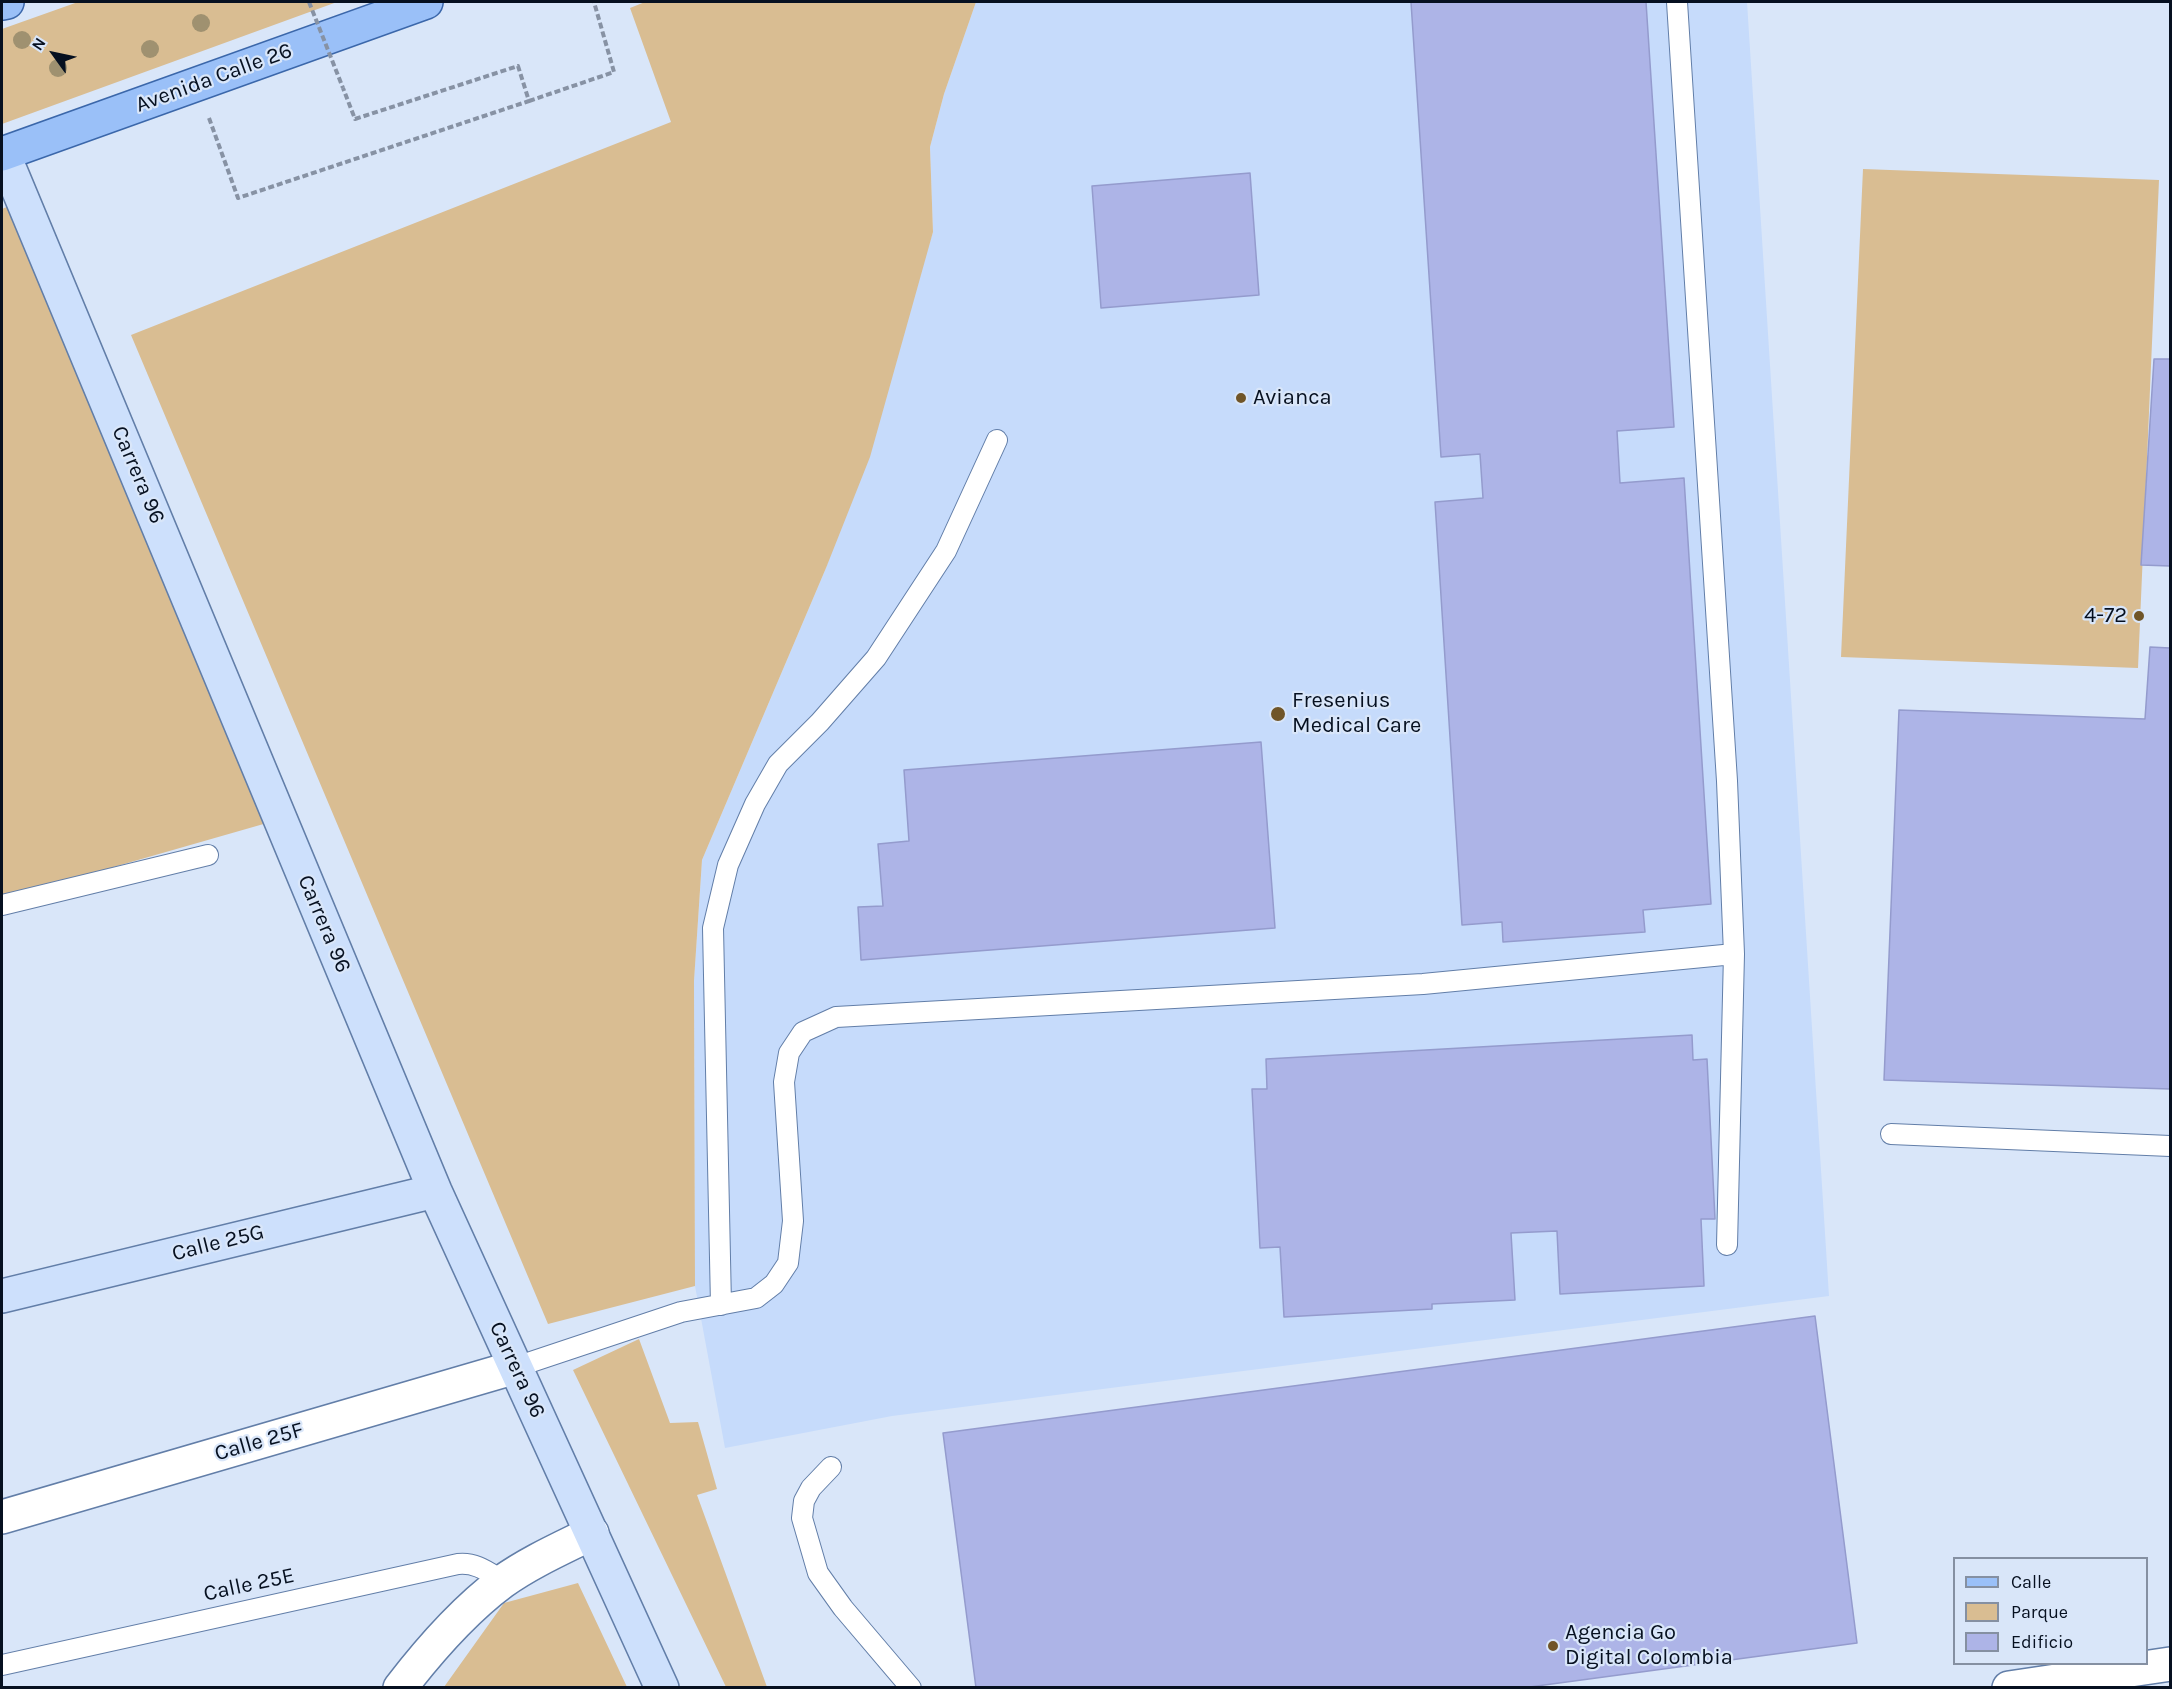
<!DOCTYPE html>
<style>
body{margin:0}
#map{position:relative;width:2172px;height:1689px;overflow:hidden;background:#d9e6f9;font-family:Karla,sans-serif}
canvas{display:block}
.frame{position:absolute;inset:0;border:3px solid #061020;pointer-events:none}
.legend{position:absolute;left:1953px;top:1557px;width:195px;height:108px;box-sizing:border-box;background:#d9e6f9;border:2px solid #8590a2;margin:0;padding:8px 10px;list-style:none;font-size:18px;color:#061020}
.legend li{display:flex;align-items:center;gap:12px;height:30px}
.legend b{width:30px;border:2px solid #8590a2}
.north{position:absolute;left:24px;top:24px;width:60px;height:60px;-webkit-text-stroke:4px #d9e6f9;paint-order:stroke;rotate:303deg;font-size:16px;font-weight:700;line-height:24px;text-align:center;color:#061020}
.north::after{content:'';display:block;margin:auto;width:21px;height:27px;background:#061020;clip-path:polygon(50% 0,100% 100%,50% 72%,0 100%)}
</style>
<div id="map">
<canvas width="2172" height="1689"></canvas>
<div class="frame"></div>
<ul class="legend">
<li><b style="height:8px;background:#9ac0f8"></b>Calle</li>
<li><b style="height:16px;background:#d9bd92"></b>Parque</li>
<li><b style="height:16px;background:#adb4e7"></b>Edificio</li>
</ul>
<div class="north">N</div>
</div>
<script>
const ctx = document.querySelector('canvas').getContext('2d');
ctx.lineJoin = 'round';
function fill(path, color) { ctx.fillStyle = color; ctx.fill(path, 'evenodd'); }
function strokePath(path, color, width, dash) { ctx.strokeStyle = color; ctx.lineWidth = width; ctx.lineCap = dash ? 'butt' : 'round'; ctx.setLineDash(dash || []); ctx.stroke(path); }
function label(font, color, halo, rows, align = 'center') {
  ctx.font = font + ' Karla,sans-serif'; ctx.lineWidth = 4.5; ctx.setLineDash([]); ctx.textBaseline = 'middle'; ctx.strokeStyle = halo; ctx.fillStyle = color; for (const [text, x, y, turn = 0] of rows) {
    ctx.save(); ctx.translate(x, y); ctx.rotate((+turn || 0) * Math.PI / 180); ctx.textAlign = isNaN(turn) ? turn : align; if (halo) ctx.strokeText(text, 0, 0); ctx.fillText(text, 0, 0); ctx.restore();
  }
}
const built = new Path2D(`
 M976,2H1747L1829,1296L892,1416L725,1448L695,1286L694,981L702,860L826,568L933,232L930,147L944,94Z`);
const green = new Path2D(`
 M78,2H337L2,124V29Z
 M645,2H976L944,94L930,147L933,232L870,457L826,568L702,860L694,981L695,1286L548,1324L131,335L671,122L630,8Z
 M1863,169L2159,180L2138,668L1841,657Z
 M23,200L281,819L2,899V209Z
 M639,1339L670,1423L698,1422L717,1489L697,1495L767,1687H726L573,1370Z
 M578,1583L627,1687H444L504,1603Z`);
const building = new Path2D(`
 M1411,2H1646L1674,427L1617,431L1620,483L1684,478L1711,904L1643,910L1645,932L1503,942L1502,922L1462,925L1435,502L1483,498L1480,454L1441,457Z
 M1250,173L1259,295L1101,308L1092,186Z
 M2154,359H2170V566L2141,565Z
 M2150,647L2170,648V1089L1884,1080L1899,710L2145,719Z
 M1261,742L1275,928L861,960L858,907L883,906L878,844L909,841L904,770Z
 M1692,1035L1693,1060L1707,1059L1715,1219H1701L1704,1286L1560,1294L1557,1231L1511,1233L1515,1300L1432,1304V1309L1284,1317L1280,1247L1260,1248L1252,1089H1267L1266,1059Z
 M1815,1316L1857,1643L1522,1688H976L943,1433Z`);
const path = new Path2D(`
 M529,101L614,72L594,2
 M209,118L238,198L529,101L518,66L355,119L343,88`);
const lane = new Path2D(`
 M1677,2L1727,781L1734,954L1727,1245
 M2,905L208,855
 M1891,1134L2170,1146
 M721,1305L713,928L728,865L755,804L778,764L820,722L876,658L946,551L997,440
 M516,1367L681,1312L756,1298L774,1284L788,1263L793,1221L784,1082L789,1053L803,1032L836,1017L1423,984L1734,954
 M831,1467L811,1488L804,1501L802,1518L818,1573L843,1608L911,1688
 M2,1665L458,1564C476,1562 488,1572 503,1581`);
const street = new Path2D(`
 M2,1517L516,1367
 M400,1688C430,1649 463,1611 502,1582C530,1562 562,1548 592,1533
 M2009,1688L2170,1664`);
const secondary = new Path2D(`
 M3,153L435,1191L662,1688
 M2,1296L435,1191`);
const primary = new Path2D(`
 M2,3L7,2
 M2,154L426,2`);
const pathBridge = new Path2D(`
 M309,2L343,88`);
const trees = [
 [201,23],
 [22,40],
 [150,49],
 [58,68]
];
const markers = [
 [1241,398,6,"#705528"],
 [2139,616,6,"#705528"],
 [1278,714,8,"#705528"],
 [1553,1646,6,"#705528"]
];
const streetNames = [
 ["Avenida Calle 26",214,78,-20],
 ["Carrera 96",138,475,67],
 ["Carrera 96",324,924,67],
 ["Calle 25G",218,1243,-14],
 ["Carrera 96",517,1370,65],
 ["Calle 25F",259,1442,-16],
 ["Calle 25E",249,1585,-12]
];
const poiNames = [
 ["Avianca",1253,398],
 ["4-72",2127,616,"right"],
 ["Fresenius",1292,701],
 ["Medical Care",1292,726],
 ["Agencia Go",1565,1633],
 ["Digital Colombia",1565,1658]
];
fill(built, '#c6dbfb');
fill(green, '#d9bd92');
fill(building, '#adb4e7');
strokePath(building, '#949bcd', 1.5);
strokePath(lane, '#627ea8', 22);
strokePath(street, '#627ea8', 36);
strokePath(secondary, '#627ea8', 36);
strokePath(primary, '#3b67aa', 36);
strokePath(path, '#8792a4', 4, [6, 3]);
strokePath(lane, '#fff', 20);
strokePath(street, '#fff', 33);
strokePath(secondary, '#cde0fc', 33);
strokePath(primary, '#9ac0f8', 33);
strokePath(pathBridge, '#8792a4', 4, [6, 3]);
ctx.fillStyle = '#9f9170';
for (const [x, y] of trees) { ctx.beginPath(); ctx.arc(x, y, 9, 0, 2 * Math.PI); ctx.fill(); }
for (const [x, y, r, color] of markers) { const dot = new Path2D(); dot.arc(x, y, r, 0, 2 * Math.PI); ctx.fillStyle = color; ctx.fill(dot); strokePath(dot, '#d9e6f9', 2); }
label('22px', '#061020', '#d9e6f9', streetNames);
label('22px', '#061020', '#d9e6f9', poiNames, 'left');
</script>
